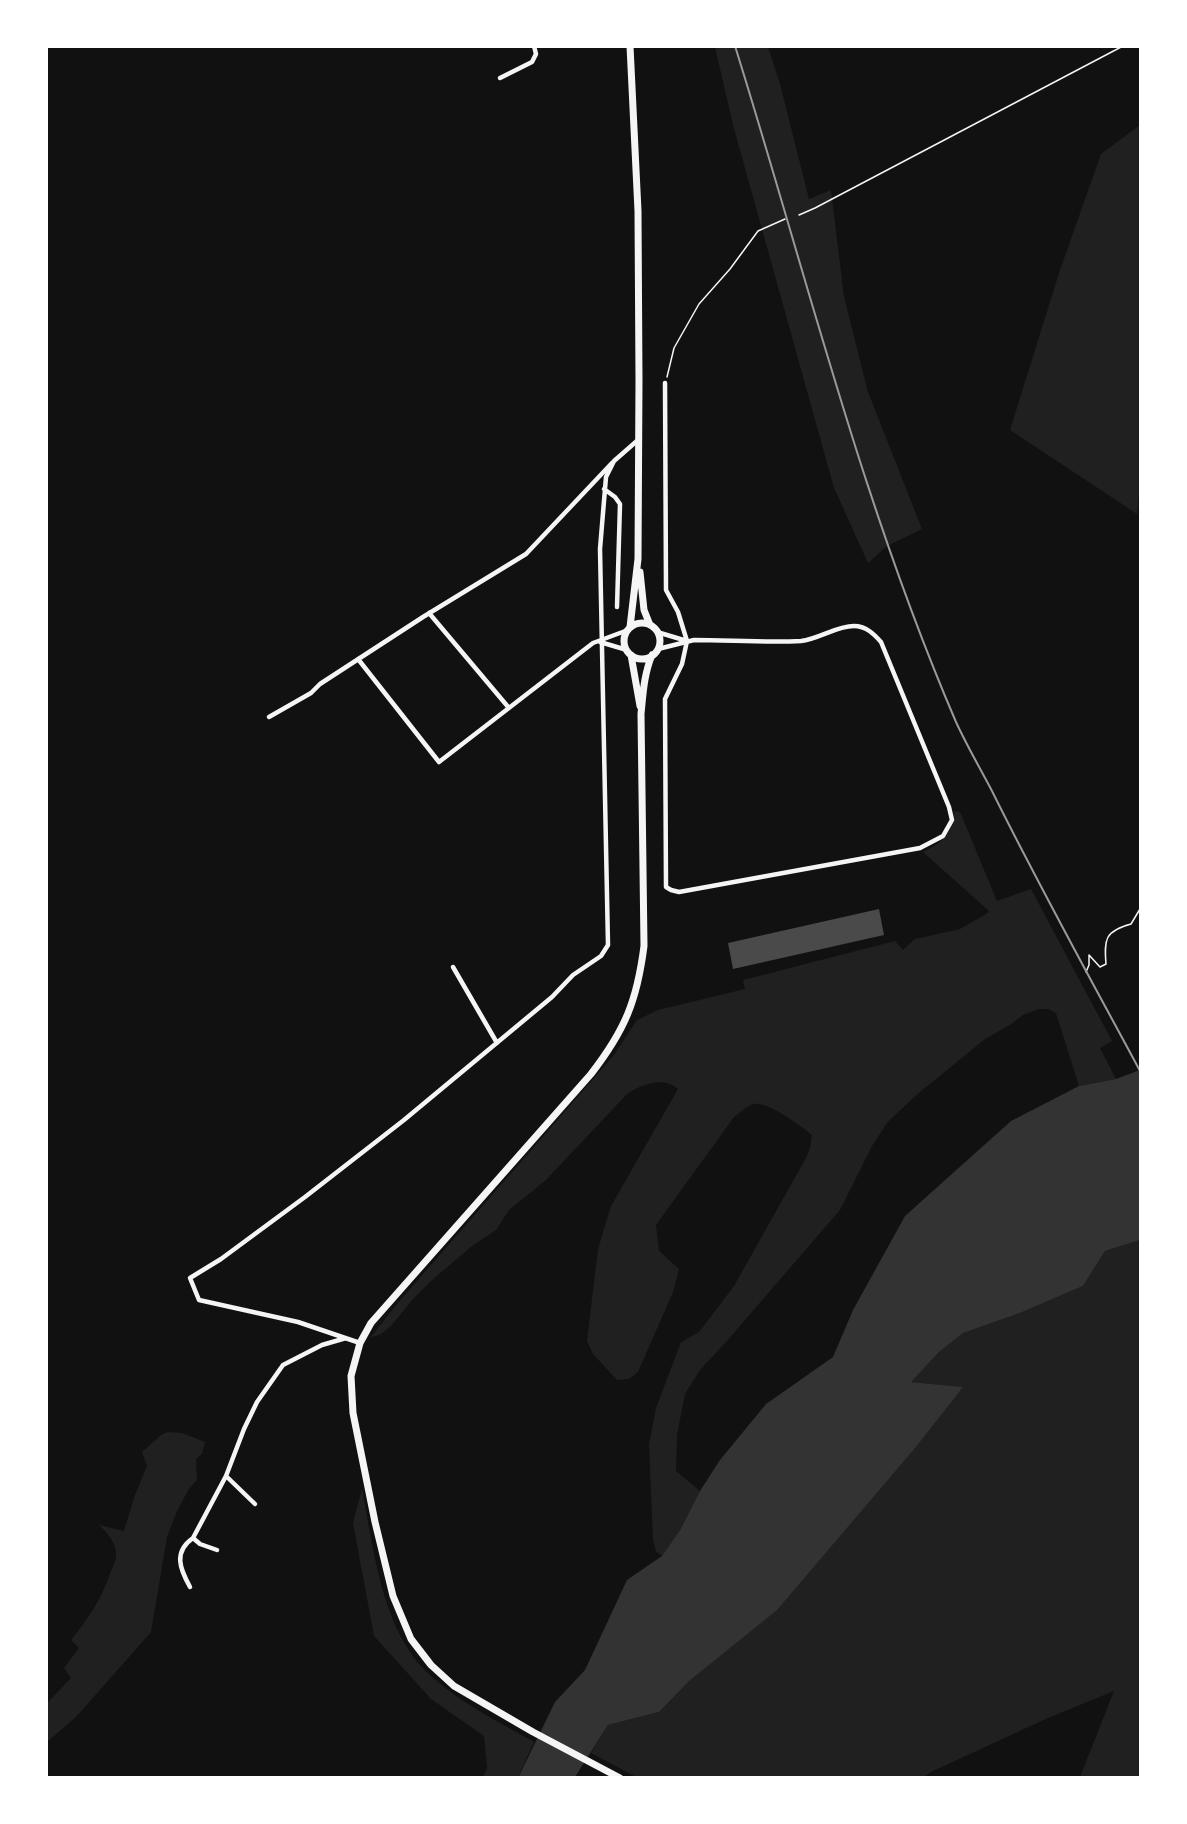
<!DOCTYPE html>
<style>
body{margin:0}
#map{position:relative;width:1187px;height:1824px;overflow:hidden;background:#111;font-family:"Times New Roman",serif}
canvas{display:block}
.frame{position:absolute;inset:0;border:48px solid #fff;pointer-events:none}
</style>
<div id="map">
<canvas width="1187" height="1824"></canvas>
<div class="frame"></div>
</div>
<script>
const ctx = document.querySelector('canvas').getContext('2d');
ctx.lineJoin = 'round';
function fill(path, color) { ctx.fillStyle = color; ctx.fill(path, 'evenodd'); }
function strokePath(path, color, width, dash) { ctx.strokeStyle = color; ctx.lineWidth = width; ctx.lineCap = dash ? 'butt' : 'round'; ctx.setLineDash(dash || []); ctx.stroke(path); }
const green = new Path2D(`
 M715,47H768L780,84L809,199L831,190L844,297L868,392L922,529L887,546L868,563L834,488L733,125Z
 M1140,125V482L1137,514L1010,430L1060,270L1101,154Z
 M954,811L960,812L997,901L1031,889L1112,1041L1100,1048L1116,1079L1079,1086L1056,1013L1048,1009H1039L1023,1015L1010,1025L985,1039L914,1097L887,1123L872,1146L840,1210L726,1342L700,1370L685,1394L677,1435L676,1471L700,1491L680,1530L662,1556L656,1551L653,1540L649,1444L656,1408L681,1342L699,1332L734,1286L806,1158L810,1148L812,1135C801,1126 768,1101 754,1104C747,1105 740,1113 734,1117L656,1225L659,1251L679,1269L673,1292L638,1372L629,1379L617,1380L593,1354L587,1341L598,1249L611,1206L678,1089C664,1076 643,1084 628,1093L546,1180L509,1210L496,1230L472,1246L431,1281L414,1298L391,1326L381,1334L370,1338L397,1304L614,1055L637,1020L658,1010L745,989L743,980L895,941L903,950L915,939L960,929L988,913L989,911L923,852C945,841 951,835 954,811Z
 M1140,1240V1777H1080L1114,1691L1048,1718L931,1772L924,1777H636L591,1753L608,1725L659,1712L963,1387L910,1382L939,1352L962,1333L1020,1313L1083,1286L1105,1251Z
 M168,1432L182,1433L205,1442L202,1454L196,1459L197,1480L189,1489L177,1511L167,1537L151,1632L76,1717L47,1742V1703L71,1678L64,1668L79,1648L71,1640C89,1618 102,1598 111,1571C113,1567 115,1562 116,1557C117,1544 108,1533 99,1525L124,1531L135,1495L147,1466L142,1452L161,1435Z
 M362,1489C374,1550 382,1632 430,1675C460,1703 499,1722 534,1742L518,1777H483L487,1768L484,1736L431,1699L374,1636L353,1523Z`);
const water = new Path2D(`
 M1140,1070V1240L1105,1251L1083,1286L1020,1313L963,1333L939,1352L911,1382L963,1387L915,1448L777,1610L689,1681L659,1712L608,1725L575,1777L518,1778L555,1702L585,1670L627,1580L662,1556L680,1530L700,1491L720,1460L766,1404L833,1357L853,1310L905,1216L1011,1121L1079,1086L1116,1079Z`);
const building = new Path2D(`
 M879,909L884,935L733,969L728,943Z`);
const path = new Path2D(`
 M799,215L815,208L1123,46
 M667,377L674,348L699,304L730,269L758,231L785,219
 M1086,972L1089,965V955L1100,967L1106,964C1104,939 1105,931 1131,924L1140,909`);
const minor = new Path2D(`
 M500,78L532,62L536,54L534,46
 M604,489L615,497L620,504L617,607
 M429,613L509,708
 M657,632L687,641
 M600,642L627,650
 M658,649L694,640C729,640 766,643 801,641C819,639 836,626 854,626C866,626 874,634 881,642L949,807L952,820L943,836L920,848L679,892L671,890L666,887L665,699L682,664L687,641L678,612L666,590L665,383
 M358,659L439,762L593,643L628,630
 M269,717L311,693L320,684L423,617L526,554L612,463
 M453,967L497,1043
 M360,1343L298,1322L199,1300L190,1278L221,1259L305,1197L404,1120L552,997L573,975L601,956L608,945L600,549L606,477L614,461L638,440
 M226,1476L255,1504
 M217,1550L200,1544L193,1538L226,1476L244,1429L257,1402L283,1365L322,1345L346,1338
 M190,1587C180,1569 173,1552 193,1538`);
const primary = new Path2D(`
 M630,46L638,211L639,381L638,559L630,627
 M640,572L644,610L650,625
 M624 641a18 18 0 1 1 36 0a18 18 0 1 1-36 0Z
 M631,655L640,706
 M620,1778L533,1732L454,1686L431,1665L411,1639L393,1596L375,1522L353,1413L351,1376L360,1343L371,1323L591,1074C625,1030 637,1001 644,946L641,714C643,694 644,674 652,655`);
const rail = new Path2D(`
 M735,46C806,273 862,504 956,722C967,746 980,768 992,791C1039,886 1090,978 1140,1071`);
fill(green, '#202020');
fill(water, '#333');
fill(building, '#4a4a4a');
strokePath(path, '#f5f5f5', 1.5);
strokePath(minor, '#f5f5f5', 4.5);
strokePath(primary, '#f5f5f5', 7);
strokePath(rail, '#9a9a9a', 2);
</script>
